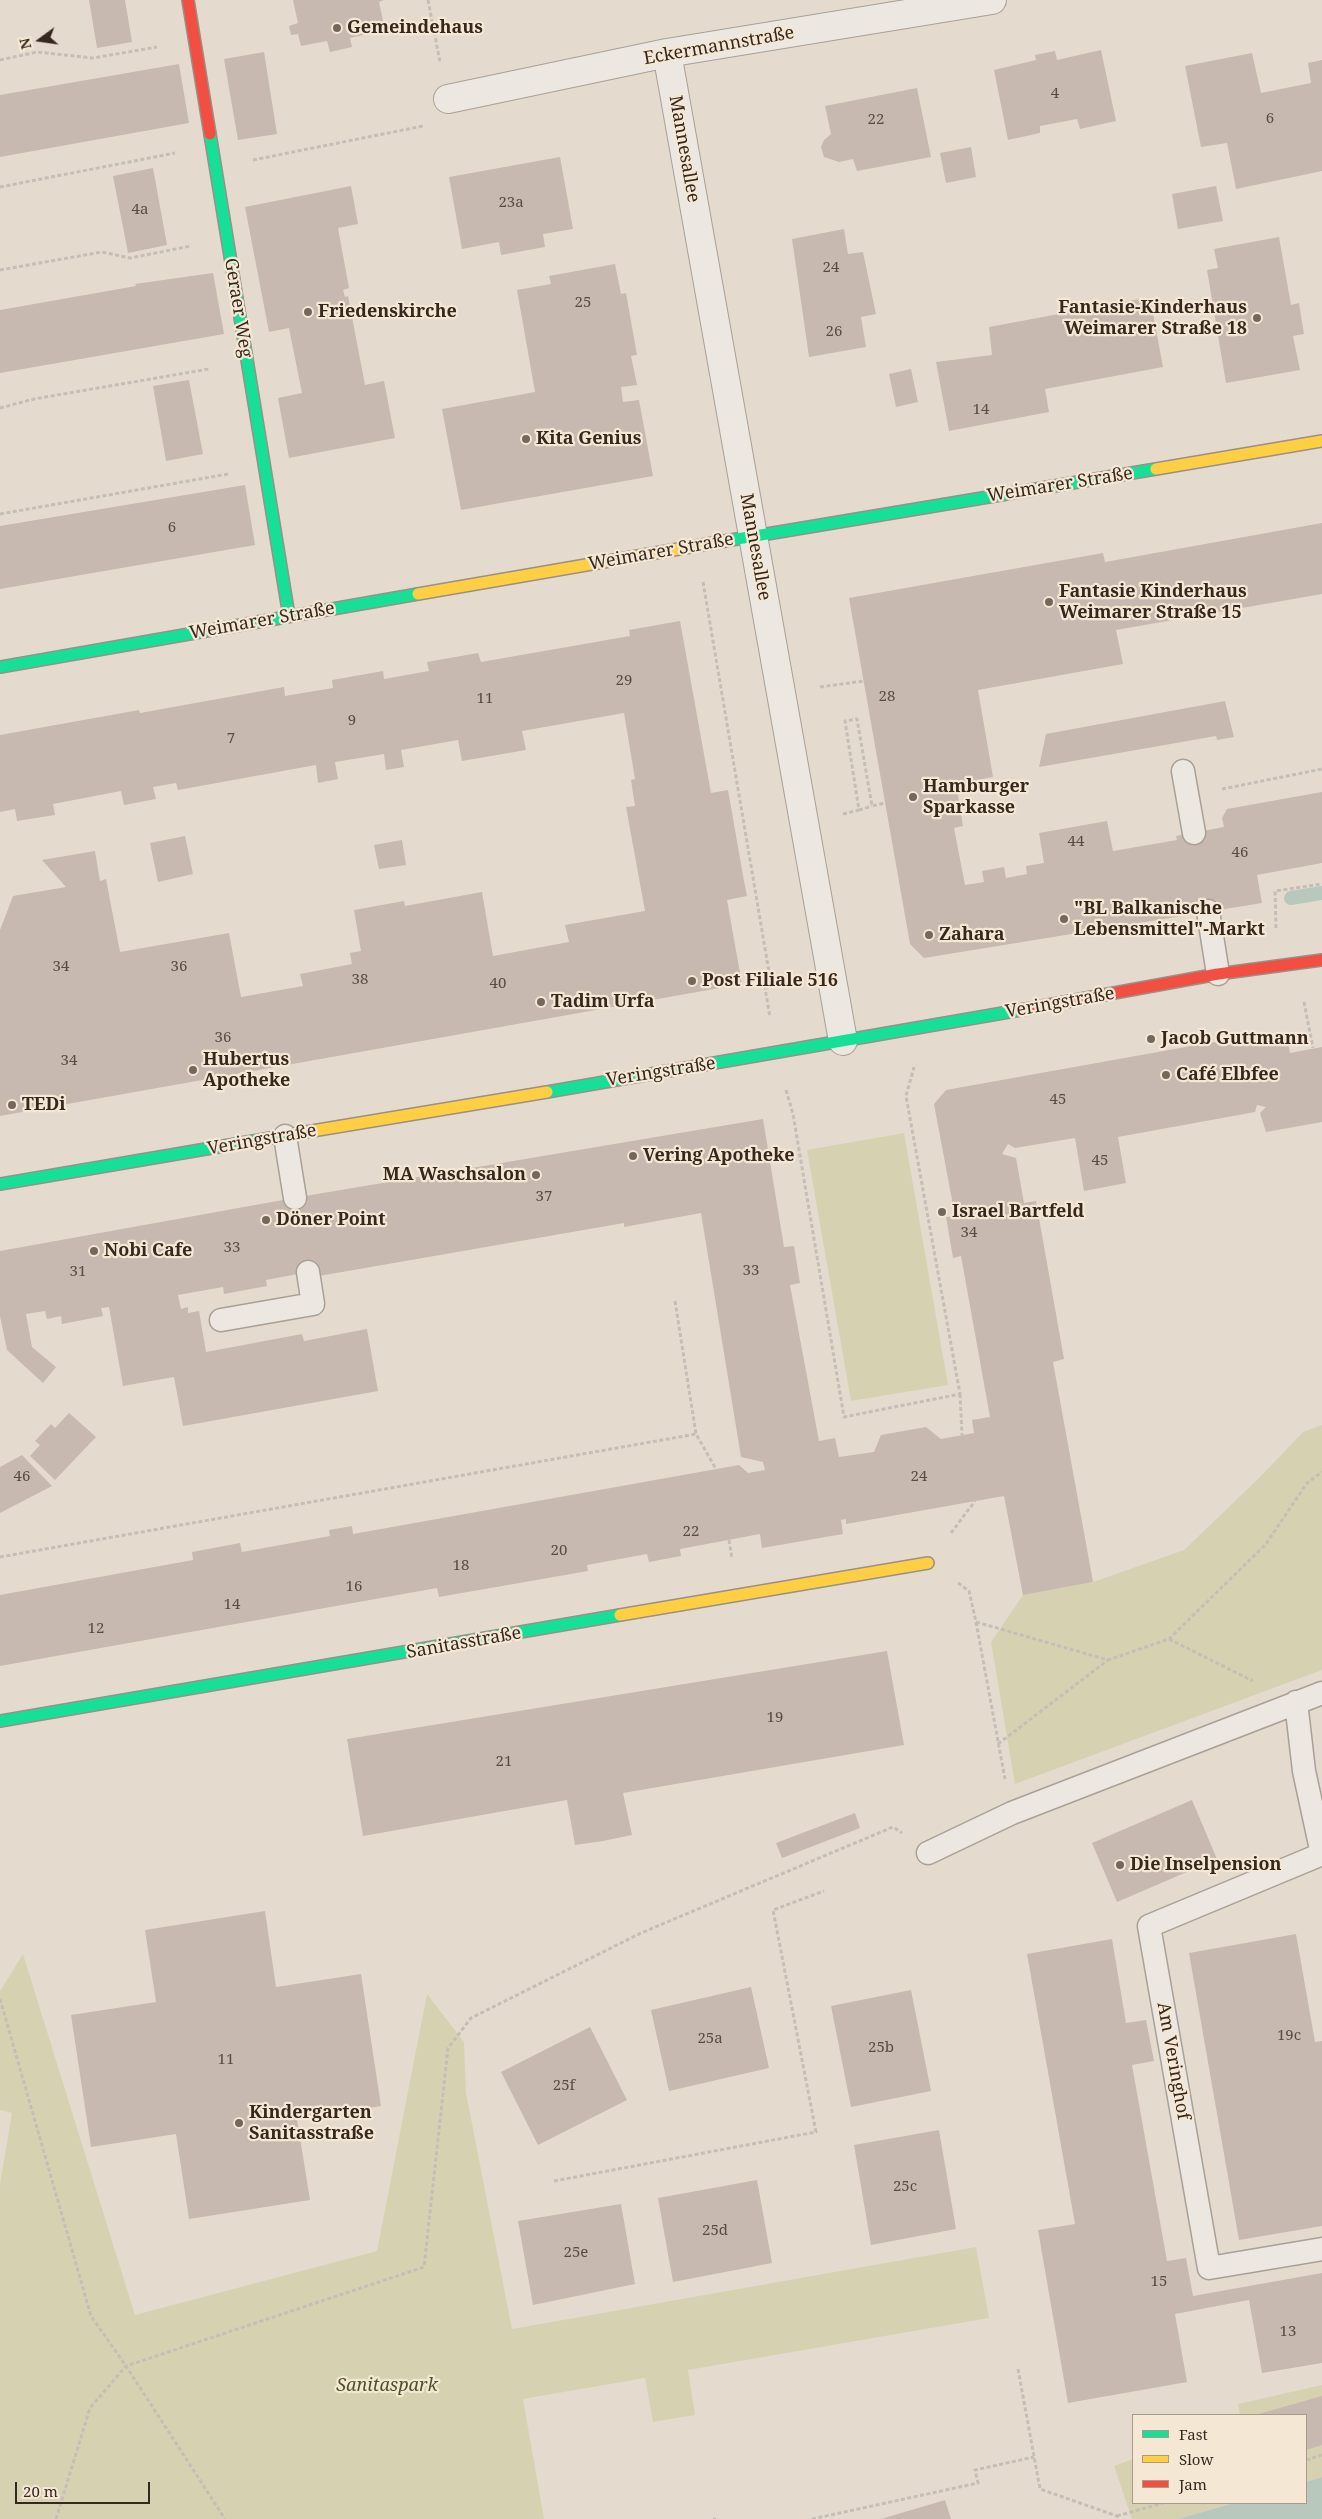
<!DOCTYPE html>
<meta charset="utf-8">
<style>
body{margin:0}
#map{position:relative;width:1322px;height:2519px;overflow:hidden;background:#e4dbce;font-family:"Noto Serif",serif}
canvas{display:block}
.legend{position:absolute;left:1132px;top:2414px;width:175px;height:90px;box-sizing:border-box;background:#f4e8d5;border:1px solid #a89b8c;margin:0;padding:6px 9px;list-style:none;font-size:15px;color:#37281f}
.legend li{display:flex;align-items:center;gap:10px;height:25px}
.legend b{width:25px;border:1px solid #a89b8c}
.north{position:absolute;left:15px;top:15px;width:50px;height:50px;-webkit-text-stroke:4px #f4e8d5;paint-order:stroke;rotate:256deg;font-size:14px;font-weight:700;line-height:20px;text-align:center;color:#37281f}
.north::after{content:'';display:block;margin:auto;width:18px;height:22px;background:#37281f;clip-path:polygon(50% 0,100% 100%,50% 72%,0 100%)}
.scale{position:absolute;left:15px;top:2482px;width:135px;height:22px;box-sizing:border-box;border:2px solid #37281f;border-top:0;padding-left:6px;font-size:15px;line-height:18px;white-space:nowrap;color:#37281f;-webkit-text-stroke:4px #f4e8d5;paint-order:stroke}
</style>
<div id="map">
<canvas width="1322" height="2519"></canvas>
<ul class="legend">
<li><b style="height:6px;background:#16e098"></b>Fast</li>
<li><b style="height:6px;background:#ffcf43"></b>Slow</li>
<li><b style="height:6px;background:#f24e42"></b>Jam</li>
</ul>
<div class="north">N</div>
<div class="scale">20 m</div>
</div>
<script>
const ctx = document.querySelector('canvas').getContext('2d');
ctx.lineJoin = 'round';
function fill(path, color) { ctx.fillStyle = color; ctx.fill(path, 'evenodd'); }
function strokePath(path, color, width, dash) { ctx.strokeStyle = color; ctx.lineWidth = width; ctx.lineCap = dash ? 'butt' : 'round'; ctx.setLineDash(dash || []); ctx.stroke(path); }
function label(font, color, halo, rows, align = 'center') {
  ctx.font = font + ' "Noto Serif",serif'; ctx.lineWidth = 4.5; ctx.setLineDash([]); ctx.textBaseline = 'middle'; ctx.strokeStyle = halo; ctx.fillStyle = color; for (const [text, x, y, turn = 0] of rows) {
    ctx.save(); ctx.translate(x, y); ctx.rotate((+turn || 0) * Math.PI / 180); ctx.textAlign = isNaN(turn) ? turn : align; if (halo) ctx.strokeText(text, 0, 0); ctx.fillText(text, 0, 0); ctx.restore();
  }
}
const green = new Path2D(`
 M904,1133L948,1385L851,1401L807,1150Z
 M1322,1425V1670L1015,1784L991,1642L1023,1595L1093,1582L1184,1550L1258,1479L1303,1432Z
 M23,1954L135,2315L377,2251L427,1994L464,2042L466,2093L512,2329L976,2247L989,2318L688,2370L695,2415L653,2422L645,2378L523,2399L544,2519H0V2184L12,2113L0,2110V1991Z
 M1322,2385V2477L1306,2482V2415H1240L1238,2404Z
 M1133,2459V2503H1234L1178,2519H1132L1114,2466Z`);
const water = new Path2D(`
 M1322,2477V2519H1178L1234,2503H1306V2482Z`);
const stream = new Path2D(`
 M1291,898L1322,893`);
const building = new Path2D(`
 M89,0H125L132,42L97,48Z
 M293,0H384L379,2L385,30L350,38L352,47L330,52L327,41L301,46L298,34L291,35L289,26L298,23Z
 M1101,50L1116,121L1080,129L1077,119L1040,126V133L1008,140L994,70L1036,60L1035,55L1055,51L1057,60Z
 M264,52L277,134L238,140L224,59Z
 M1252,53L1261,93L1311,83L1308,63L1322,60V171L1236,189L1227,143L1201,147L1185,66Z
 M179,64L189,123L0,157V95Z
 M917,88L931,157L857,171L853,159L839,162L824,157L821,147L824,140L831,134L825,106Z
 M971,147L976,177L946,183L940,153Z
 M560,157L573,229L543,234L545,247L501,255L499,242L462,249L449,177Z
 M153,168L167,245L128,253L113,176Z
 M351,186L358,224L338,228L349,288L343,290L345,297L348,296L365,385L384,381L395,438L289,458L278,398L302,393L289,328L269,332L245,207Z
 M1216,186L1223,221L1178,229L1172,194Z
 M844,229L848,254L863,252L876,314L861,317L866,347L809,357L792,239Z
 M1279,237L1291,305L1299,303L1304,334L1293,336L1300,370L1226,383L1207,270L1218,268L1214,249Z
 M615,264L621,294L626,293L637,355L631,356L637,385L621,387L623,402L639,400L653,476L461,510L442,409L535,392L517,290L551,284L549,276Z
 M213,273L224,334L0,373V310L136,286L135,284Z
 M1150,297L1163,367L1045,389L1049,412L949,431L936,362L992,355L989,327Z
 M911,369L918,402L896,407L889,374Z
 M189,380L203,454L166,461L153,386Z
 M245,485L255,545L0,589V526Z
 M1322,523V594L1116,630L1123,664L978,690L993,777L956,784L963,826L954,828L965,885L984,882L982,871L1004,867L1006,878L1027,874L1026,866L1044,863L1039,833L1107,821L1113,851L1177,840L1176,836L1224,827L1222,818L1227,809L1322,792V863L1257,875L1262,903L924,958L910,944L849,598L1103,553L1105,562Z
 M680,621L711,793L728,790L744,881L747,896L727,900L742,984L0,1116V930L13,896L66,887L42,860L95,851L100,881L106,879L120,952L229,933L241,997L303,986L300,974L352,964L350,953L361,951L354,910L404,901L405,906L482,892L493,956L569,942L565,925L645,911L626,807L635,806L631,780L635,779L624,713L522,731L526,750L462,761L458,740L401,750L404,767L386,770L384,754L335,762L338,779L318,783L316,765L178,790L176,783L153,787L156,799L124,805L121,791L53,804L55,815L17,821L15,809L0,812V735L139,710L140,713L284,687L285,696L333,688L332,680L383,671L384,679L429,671L427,662L478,653L481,662L630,636L629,630Z
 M1225,701L1234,737L1217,740L1216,736L1039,767L1046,734Z
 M185,836L193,874L158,882L150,843Z
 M402,840L406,865L379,869L374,845Z
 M1286,1033L1290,1053L1322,1047V1122L1266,1132L1260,1113L1266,1107L1257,1105L1255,1112L1118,1137L1126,1183L1084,1191L1075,1138L1015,1148L1008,1144L1002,1154L1016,1158L1024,1203L1036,1201L1064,1359L1053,1362L1093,1582L1023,1595L1004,1496L846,1524V1519L841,1520L843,1534L762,1548L760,1534L680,1549L681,1556L649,1562L647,1554L587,1565L588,1571L439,1597L437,1588L0,1666V1595L193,1560L192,1552L240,1543L242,1552L330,1536L329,1530L352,1526L353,1534L739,1465L748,1473L765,1470L763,1462L741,1457L701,1213L624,1227V1223L319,1276L308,1272L266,1280L267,1286L224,1294L223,1287L178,1295L181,1309L188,1307V1313L199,1311L206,1352L302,1334L304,1341L367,1329L378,1391L183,1426L174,1377L123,1386L109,1307L101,1308L103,1316L62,1324L61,1316L47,1319L45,1311L26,1314L32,1347L56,1367L43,1383L7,1350L0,1316V1251L305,1196L763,1119L784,1247L794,1246L800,1283L790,1285L819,1441L835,1438L839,1457L874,1452L881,1435L926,1427L941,1439L974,1433L972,1420L990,1417L961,1256L953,1258L946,1217L955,1216L934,1104L946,1090L1208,1043Z
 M69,1413L96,1437L55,1480L30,1456L40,1445L35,1441L51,1424L55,1428Z
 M22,1455L52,1486L0,1513V1467Z
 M887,1651L904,1745L623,1793L632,1835L603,1841L575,1845L567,1800L363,1836L347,1739Z
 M1192,1800L1217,1859L1117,1902L1092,1843Z
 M855,1813L860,1828L782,1858L776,1843Z
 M265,1911L276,1987L361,1974L381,2106L297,2119L310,2200L189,2219L176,2134L91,2147L71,2015L156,2002L145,1930Z
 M1296,1934L1315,2042L1322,2041V2226L1239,2240L1189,1953Z
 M1112,1939L1126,2023L1146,2020L1154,2061L1132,2065L1167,2261L1186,2258L1193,2296L1322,2273V2363L1262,2373L1249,2300L1175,2314L1187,2382L1068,2403L1038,2230L1075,2224L1027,1954Z
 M751,1987L769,2068L669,2091L651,2010Z
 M911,1990L931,2091L851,2107L831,2006Z
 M590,2027L627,2100L538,2145L501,2072Z
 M939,2130L956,2229L871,2245L854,2145Z
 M757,2180L772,2263L673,2282L658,2198Z
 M621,2204L635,2284L533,2305L518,2221Z
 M1322,2396V2445L1306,2450V2415H1255Z
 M945,2500L951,2519H881Z`);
const path = new Path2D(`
 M428,0L440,62
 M0,60L37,52L93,58L157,47
 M253,160L423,126
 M0,187L175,153
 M0,270L102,252L130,258L191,246
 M0,408L34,399L209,369
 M0,514L228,474
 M703,582L769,972L765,988L770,1017
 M820,687L864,681
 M1222,789L1322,769
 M859,810L872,806
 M843,814L859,810L845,721L857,719L872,806L885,803
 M1276,928L1275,891L1322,884
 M765,988L794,983
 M1304,1002L1313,1048
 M786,1090L793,1114L844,1417L960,1394L906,1096L914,1067
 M675,1301L696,1434
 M960,1394L962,1435
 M951,1533L975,1501
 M729,1540L732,1559
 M0,1557L696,1434L716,1469
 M958,1583L969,1591L976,1622L1108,1660L1169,1639L1266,1544L1307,1483L1322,1472
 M976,1622L1005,1779
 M1169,1639L1253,1681
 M998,1744L1108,1660
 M0,1999L91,2316L126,2366L225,2519
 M554,2181L816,2132L773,1910L824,1891
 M1018,2369L1040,2489L1117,2516L1118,2519
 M1306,2460L1322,2455
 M1117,2516L1163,2503
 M56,2519L90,2408L126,2366L424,2267L448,2048L471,2018L641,1933L893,1827L902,1833
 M713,2519H716
 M812,2519L978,2483L975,2470L1034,2457`);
const lane = new Path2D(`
 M1183,771L1194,833
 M1208,911L1218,974
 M285,1136L295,1198
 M221,1320L313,1304L308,1272
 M1296,1702L1304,1771L1322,1854
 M928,1853L1012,1813L1322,1693
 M1322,1854L1149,1926L1209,2268L1322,2249`);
const street = new Path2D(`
 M667,53L843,1041
 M448,99L667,53L992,0`);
const fast = new Path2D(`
 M210,134L289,616
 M725,541L1156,469
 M0,667L418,594
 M547,1092L1032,1008
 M0,1184L300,1133
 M0,1721L620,1615`);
const slow = new Path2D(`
 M1156,469L1322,441
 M418,594L725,541
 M300,1133L547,1092
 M620,1615L928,1563`);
const jam = new Path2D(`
 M188,0L210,134
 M1032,1008L1218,974L1322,960`);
const markers = [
 [337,28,5,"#74675c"],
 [308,312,5,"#74675c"],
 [1257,318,5,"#74675c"],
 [526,439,5,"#74675c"],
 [1049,602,5,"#74675c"],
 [913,797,5,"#74675c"],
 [1064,919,5,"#74675c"],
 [929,935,5,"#74675c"],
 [692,981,5,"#74675c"],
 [541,1002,5,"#74675c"],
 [1151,1039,5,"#74675c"],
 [193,1070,5,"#74675c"],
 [1166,1075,5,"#74675c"],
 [12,1105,5,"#74675c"],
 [633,1156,5,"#74675c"],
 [536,1175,5,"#74675c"],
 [942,1212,5,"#74675c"],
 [266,1220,5,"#74675c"],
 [94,1251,5,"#74675c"],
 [1120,1865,5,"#74675c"],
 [239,2123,5,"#74675c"]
];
const numberNames = [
 ["4",1055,94],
 ["6",1270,119],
 ["22",876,120],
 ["23a",511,203],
 ["4a",140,210],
 ["24",831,268],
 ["25",583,303],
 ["26",834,332],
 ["14",981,410],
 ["6",172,528],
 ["29",624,681],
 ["28",887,697],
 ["11",485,699],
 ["9",352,721],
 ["7",231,739],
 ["44",1076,842],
 ["46",1240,853],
 ["34",61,967],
 ["36",179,967],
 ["38",360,980],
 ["40",498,984],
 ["36",223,1038],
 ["34",69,1061],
 ["45",1058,1100],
 ["45",1100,1161],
 ["37",544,1197],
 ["34",969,1233],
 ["33",232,1248],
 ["33",751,1271],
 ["31",78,1272],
 ["46",22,1477],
 ["24",919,1477],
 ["22",691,1532],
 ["20",559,1551],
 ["18",461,1566],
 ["16",354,1587],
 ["14",232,1605],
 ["12",96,1629],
 ["19",775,1718],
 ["21",504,1762],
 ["19c",1289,2036],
 ["25a",710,2039],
 ["25b",881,2048],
 ["11",226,2060],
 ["25f",564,2086],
 ["25c",905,2187],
 ["25d",715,2231],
 ["25e",576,2253],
 ["15",1159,2282],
 ["13",1288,2332]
];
const poiNames = [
 ["Gemeindehaus",347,28],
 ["Fantasie-Kinderhaus",1247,308,"right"],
 ["Weimarer Straße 18",1247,329,"right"],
 ["Friedenskirche",318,312],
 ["Kita Genius",536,439],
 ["Fantasie Kinderhaus",1059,592],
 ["Weimarer Straße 15",1059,613],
 ["Hamburger",923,787],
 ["Sparkasse",923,808],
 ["\"BL Balkanische",1074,909],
 ["Lebensmittel\"-Markt",1074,930],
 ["Zahara",939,935],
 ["Post Filiale 516",702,981],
 ["Tadim Urfa",551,1002],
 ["Jacob Guttmann",1161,1039],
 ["Hubertus",203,1060],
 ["Apotheke",203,1081],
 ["Café Elbfee",1176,1075],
 ["TEDi",22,1105],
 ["Vering Apotheke",643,1156],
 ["MA Waschsalon",526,1175,"right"],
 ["Israel Bartfeld",952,1212],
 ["Döner Point",276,1220],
 ["Nobi Cafe",104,1251],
 ["Die Inselpension",1130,1865],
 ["Kindergarten",249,2113],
 ["Sanitasstraße",249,2134]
];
const streetNames = [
 ["Eckermannstraße",719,46,-10],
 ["Mannesallee",684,149,80],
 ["Geraer Weg",238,308,81],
 ["Weimarer Straße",1060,485,-9],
 ["Mannesallee",755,547,80],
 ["Weimarer Straße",661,552,-10],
 ["Weimarer Straße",262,621,-10],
 ["Veringstraße",1060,1003,-10],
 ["Veringstraße",661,1072,-9],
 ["Veringstraße",262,1140,-10],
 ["Sanitasstraße",464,1643,-10],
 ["Am Veringhof",1173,2061,80]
];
const parkNames = [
 ["Sanitaspark",387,2386]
];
fill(green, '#d6d2b1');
fill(water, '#b9c8bd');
strokePath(stream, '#b9c8bd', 14);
fill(building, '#c7b9af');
strokePath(lane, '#a9a097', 25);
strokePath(street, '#a9a097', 30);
strokePath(fast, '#999087', 14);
strokePath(slow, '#999087', 14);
strokePath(jam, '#999087', 14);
strokePath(path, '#c5beb6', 3, [4, 2.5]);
strokePath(lane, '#ece7e0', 22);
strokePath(street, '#ece7e0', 28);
strokePath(fast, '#16e098', 11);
strokePath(slow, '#ffcf43', 11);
strokePath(jam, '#f24e42', 11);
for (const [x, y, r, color] of markers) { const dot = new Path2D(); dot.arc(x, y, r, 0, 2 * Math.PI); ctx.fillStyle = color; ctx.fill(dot); strokePath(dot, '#f4e8d5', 2); }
label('15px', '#5b4c43', null, numberNames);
label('bold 18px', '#37281f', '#f4e8d5', poiNames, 'left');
label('18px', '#37281f', '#f4e8d5', streetNames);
label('italic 18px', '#4d5327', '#f4e8d5', parkNames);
</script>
